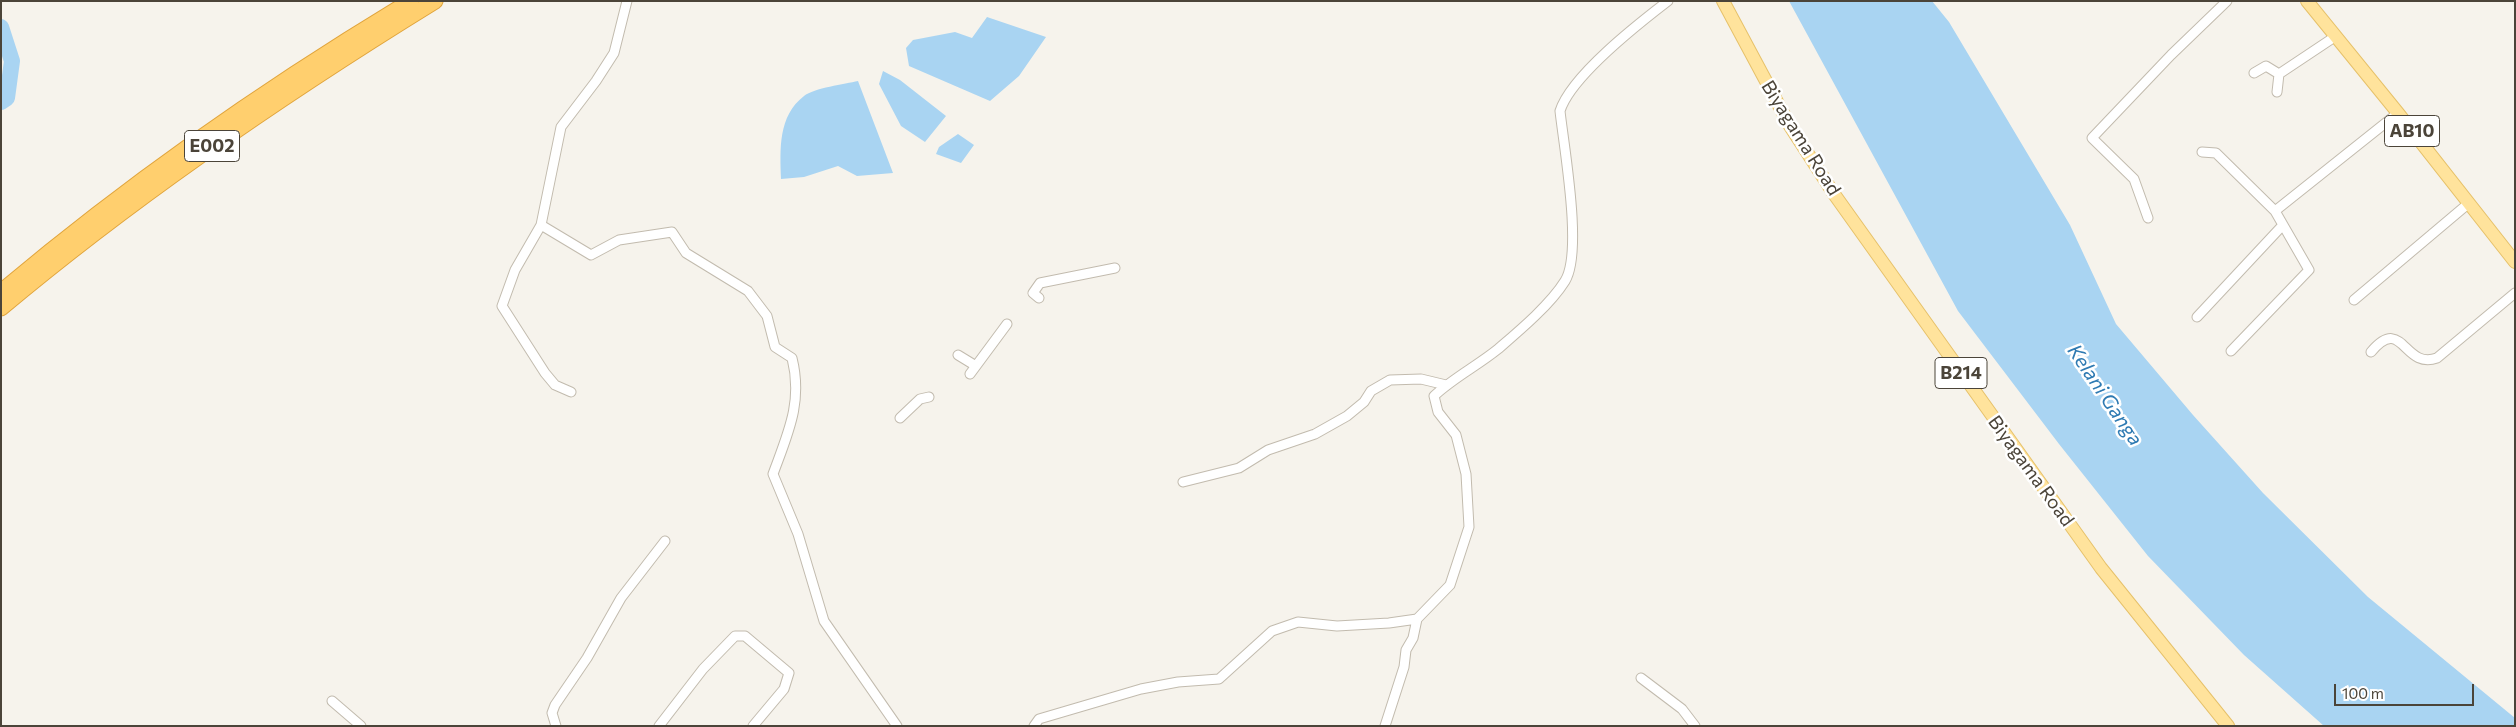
<!DOCTYPE html>
<style>
body{margin:0}
#map{position:relative;width:2516px;height:727px;overflow:hidden;background:#f6f3ec;font-family:Commissioner,sans-serif}
canvas{display:block}
.frame{position:absolute;inset:0;border:2px solid #4b4439;pointer-events:none}
.scale{position:absolute;left:2334px;top:684px;width:140px;height:22px;box-sizing:border-box;border:2px solid #4b4439;border-top:0;padding-left:6px;font-size:15px;line-height:18px;white-space:nowrap;color:#4b4439;-webkit-text-stroke:4px #fff;paint-order:stroke}
</style>
<div id="map">
<canvas width="2516" height="727"></canvas>
<div class="frame"></div>
<div class="scale">100 m</div>
</div>
<script>
const ctx = document.querySelector('canvas').getContext('2d');
ctx.lineJoin = 'round';
function fill(path, color) { ctx.fillStyle = color; ctx.fill(path, 'evenodd'); }
function strokePath(path, color, width, dash) { ctx.strokeStyle = color; ctx.lineWidth = width; ctx.lineCap = dash ? 'butt' : 'round'; ctx.setLineDash(dash || []); ctx.stroke(path); }
function label(font, color, halo, rows, align = 'center') {
  ctx.font = font + ' Commissioner,sans-serif'; ctx.lineWidth = 5; ctx.setLineDash([]); ctx.textBaseline = 'middle'; ctx.strokeStyle = halo; ctx.fillStyle = color; for (const [text, x, y, turn = 0] of rows) {
    ctx.save(); ctx.translate(x, y); ctx.rotate((+turn || 0) * Math.PI / 180); ctx.textAlign = isNaN(turn) ? turn : align; if (halo) ctx.strokeText(text, 0, 0); ctx.fillText(text, 0, 0); ctx.restore();
  }
}
const water = new Path2D(`
 M1789,1H1932L1949,22L2070,225L2116,324L2193,415L2263,493L2368,597L2515,718V726H2324L2244,655L2148,556L2059,444L1958,311Z
 M987,17L1046,37L1019,76L990,101L909,66L906,48L913,40L955,32L972,38Z
 M883,71L900,80L946,116L925,142L901,126L879,84Z
 M858,81L893,173L857,176L838,166L804,177L781,179C780,149 778,116 804,96C814,88 845,84 858,81Z
 M958,134L974,145L961,163L936,154L939,147Z`);
const river = new Path2D(`
 M1,27L12,61L7,98L1,102`);
const street = new Path2D(`
 M627,1L614,53L596,81L561,127L541,225L591,255L619,240L672,232L686,253L748,291L767,316L775,347L792,358C803,402 788,433 773,474L798,534L824,621L897,726
 M2254,73L2266,66L2279,74
 M2277,92L2279,74L2336,36
 M2202,152L2216,153L2275,211L2309,270L2231,351
 M2275,211L2398,113
 M2148,218L2134,179L2092,138L2171,55L2227,1
 M541,225L515,270L502,306L545,373L555,385L571,392
 M1039,298L1033,293L1040,283L1115,268
 M2354,300L2469,203
 M2197,317L2282,226
 M2371,352C2403,314 2403,370 2437,358L2515,293
 M958,355L976,366
 M970,374L1007,324
 M900,418L920,399L929,397
 M1183,482L1239,468L1268,450L1315,434L1347,416L1364,402L1371,391L1390,380L1421,379L1446,385
 M1641,678L1682,709L1695,726
 M332,701L361,726
 M556,726L552,713L555,705L587,658L621,598L665,541
 M659,726L703,669L735,636H745L789,673L784,689L753,726
 M1034,726L1039,719L1141,689L1178,682L1219,679L1272,631L1298,622L1337,626L1389,623L1417,619L1450,585L1469,527L1466,474L1456,435L1438,412L1434,396C1453,378 1477,366 1498,349C1519,331 1550,305 1565,281C1583,252 1564,148 1560,111C1571,76 1638,24 1668,1
 M1385,726L1404,667L1406,650L1413,638L1417,619`);
const primary = new Path2D(`
 M1723,1L1790,126L1834,194L2101,568L2228,726
 M2307,1L2398,113L2515,262`);
const highway = new Path2D(`
 M1,292C129,184 268,87 411,1
 M1,308C137,194 284,94 435,1`);
const shields = [
 [2412,131,55],
 [212,146,55],
 [1961,373,52]
];
const shieldNames = [
 ["AB10",2412,131],
 ["E002",212,146],
 ["B214",1961,373]
];
const streetNames = [
 ["Biyagama Road",1801,138,58],
 ["Biyagama Road",2031,471,54]
];
const waterNames = [
 ["Kelani Ganga",2105,395,56]
];
fill(water, '#a9d4f2');
strokePath(river, '#a9d4f2', 16);
strokePath(street, '#c2bbae', 11);
strokePath(primary, '#e6c16a', 14);
strokePath(highway, '#e0a43c', 17);
strokePath(street, '#fff', 9);
strokePath(primary, '#ffe39c', 12);
strokePath(highway, '#ffcf6e', 15);
for (const [x, y, w] of shields) { const box = new Path2D(); box.roundRect(x - w / 2, y - 15.5, w, 31, 4); ctx.fillStyle = '#fff'; ctx.fill(box); strokePath(box, '#4b4439', 1); }
label('bold 18px', '#4b4439', null, shieldNames);
label('19px', '#4b4439', '#fff', streetNames);
label('italic 20px', '#2e7ab2', '#fff', waterNames);
</script>
